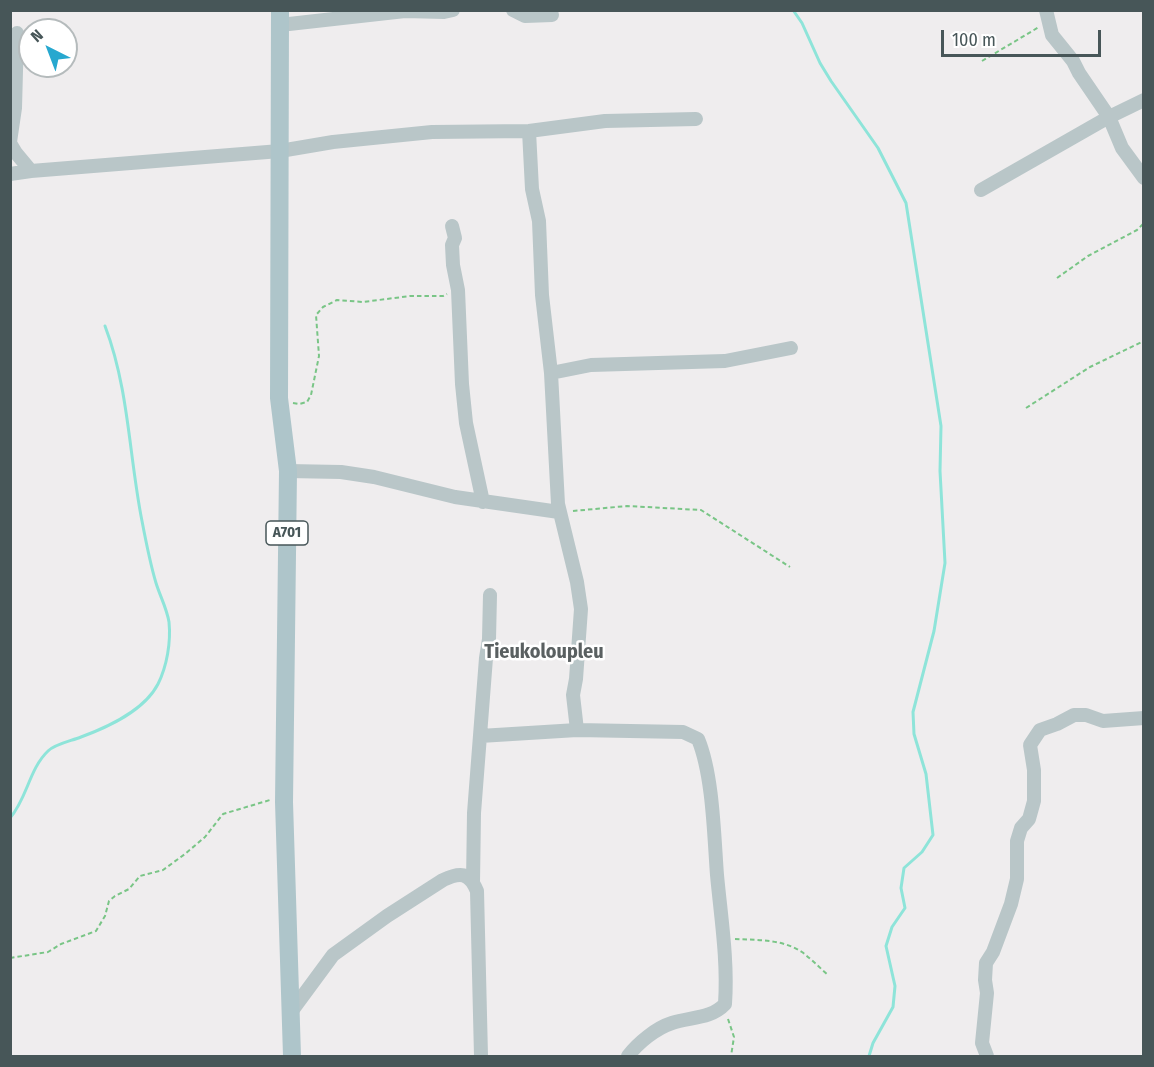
<!DOCTYPE html>
<style>
body{margin:0}
#map{position:relative;width:1154px;height:1067px;overflow:hidden;background:#efedee;font-family:"Fira Sans Condensed",sans-serif}
canvas{display:block}
.frame{position:absolute;inset:0;border:12px solid #475658;pointer-events:none}
.north{position:absolute;left:18px;top:18px;width:60px;height:60px;box-sizing:border-box;background:#fff;border:2px solid #b5bbbc;border-radius:50%;rotate:318deg;font-size:16px;font-weight:700;line-height:24px;text-align:center;color:#475658}
.north::after{content:'';display:block;margin:auto;width:21px;height:27px;background:#27a8cf;clip-path:polygon(50% 0,100% 100%,50% 72%,0 100%)}
.scale{position:absolute;left:941px;top:30px;width:160px;height:27px;box-sizing:border-box;border:3px solid #475658;border-top:0;padding-left:8px;font-size:18px;line-height:21px;white-space:nowrap;color:#475658;-webkit-text-stroke:4px #fff;paint-order:stroke}
</style>
<div id="map">
<canvas width="1154" height="1067"></canvas>
<div class="frame"></div>
<div class="north">N</div>
<div class="scale">100 m</div>
</div>
<script>
const ctx = document.querySelector('canvas').getContext('2d');
ctx.lineJoin = 'round';
function strokePath(path, color, width, dash) { ctx.strokeStyle = color; ctx.lineWidth = width; ctx.lineCap = dash ? 'butt' : 'round'; ctx.setLineDash(dash || []); ctx.stroke(path); }
function label(font, color, halo, rows, align = 'center') {
  ctx.font = font + ' "Fira Sans Condensed",sans-serif'; ctx.lineWidth = 5; ctx.setLineDash([]); ctx.textBaseline = 'middle'; ctx.strokeStyle = halo; ctx.fillStyle = color; for (const [text, x, y, turn = 0] of rows) {
    ctx.save(); ctx.translate(x, y); ctx.rotate((+turn || 0) * Math.PI / 180); ctx.textAlign = isNaN(turn) ? turn : align; if (halo) ctx.strokeText(text, 0, 0); ctx.fillText(text, 0, 0); ctx.restore();
  }
}
const stream = new Path2D(`
 M793,10L802,23L820,63L831,81L878,148L906,203L941,426L940,471L945,563L934,631L913,712L914,734L926,774L933,835L922,852L904,868L901,888L905,908L892,927L886,946L895,986L893,1007L873,1043L869,1056
 M10,818C27,799 29,769 48,751C55,744 71,741 81,737C108,727 144,711 158,684C167,666 171,642 169,622C167,609 160,596 156,583C150,563 146,542 142,521C129,456 129,389 105,326`);
const path = new Path2D(`
 M982,61L1039,27
 M1057,278L1088,256L1137,230L1144,223
 M293,403L299,404L307,402L311,395L319,356L316,315L323,307L337,300L363,302L410,296H443L447,294
 M1026,408L1090,367L1144,341
 M573,511L627,506L701,510L790,567
 M735,939C758,940 782,939 802,952C811,959 819,967 828,975
 M10,958L48,952L61,944L96,931L105,916L109,901L115,896L129,889L140,876L163,870L185,854L205,837L223,814L270,800
 M728,1019L734,1037L731,1056`);
const minor = new Path2D(`
 M513,10L525,16L552,15
 M1046,10L1052,35L1073,61L1079,73L1109,117L1122,148L1144,178
 M280,25L405,11L444,12L453,10
 M529,131L532,189L539,221L542,295L551,373L558,504L577,582L581,609L576,679L573,695L577,730
 M10,142L15,108L17,33
 M10,143L16,153L31,171
 M10,174L31,171L280,151L333,142L432,132L529,131L605,121L696,119
 M981,190L1109,117L1144,100
 M452,226L455,238L452,245L453,265L458,290L462,384L466,423L483,502
 M551,373L591,365L725,361L791,348
 M288,471L341,472L374,477L455,497L559,512
 M480,736L577,730L683,732L698,739C713,775 714,836 717,875C721,918 728,961 725,1004C711,1019 690,1017 672,1023C656,1028 638,1043 628,1056
 M473,883L474,813L486,658L489,639L490,595
 M291,1012L333,955L387,916L443,880C460,872 469,872 477,891L481,1056
 M987,1056L982,1043L987,993L985,980L986,963L993,952L1011,904L1017,879V841L1021,828L1029,819L1034,801V770L1030,745L1040,730L1057,724L1074,715H1086L1103,721L1144,718`);
const major = new Path2D(`
 M280,10L279,398L288,471L284,802L292,1056`);
const shields = [
 [287,533,42]
];
const shieldNames = [
 ["A701",287,533]
];
const quarterNames = [
 ["Tieukoloupleu",544,652]
];
strokePath(stream, '#8ee4d9', 3);
strokePath(path, '#79c586', 2, [4.5, 3]);
strokePath(minor, '#b9c6c8', 14);
strokePath(major, '#aec5ca', 18);
for (const [x, y, w] of shields) { const box = new Path2D(); box.roundRect(x - w / 2, y - 12, w, 24, 4.5); ctx.fillStyle = '#fff'; ctx.fill(box); strokePath(box, '#475658', 1.5); }
label('bold 15px', '#475658', null, shieldNames);
label('bold 20px', '#5a6061', '#fff', quarterNames);
</script>
